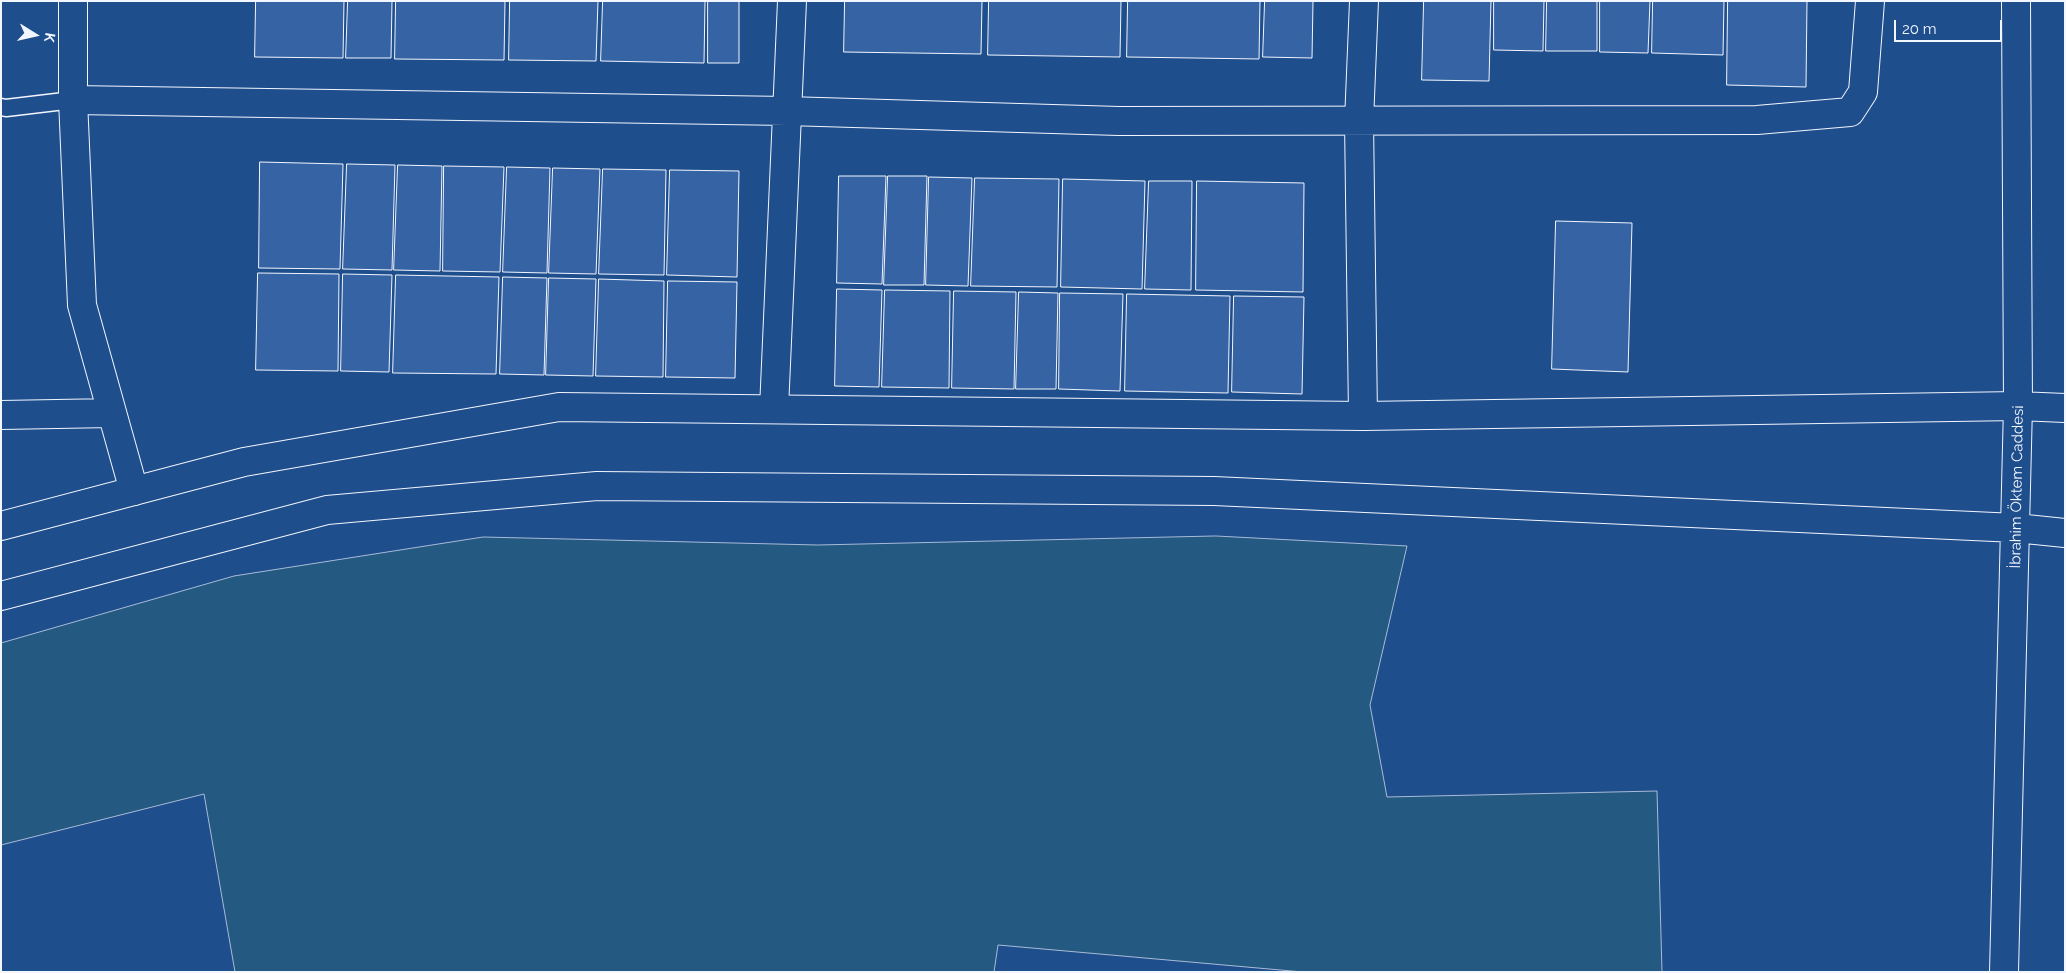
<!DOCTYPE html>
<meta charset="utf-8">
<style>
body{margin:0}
#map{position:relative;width:2066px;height:973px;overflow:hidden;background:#1f4e8c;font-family:Raleway,sans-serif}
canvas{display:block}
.frame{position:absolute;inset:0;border:2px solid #f2f6ff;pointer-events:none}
.north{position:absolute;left:10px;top:10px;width:50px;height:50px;-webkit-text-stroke:4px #1f4e8c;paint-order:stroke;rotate:100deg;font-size:14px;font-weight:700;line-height:20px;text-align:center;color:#f2f6ff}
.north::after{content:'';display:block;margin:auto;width:18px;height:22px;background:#f2f6ff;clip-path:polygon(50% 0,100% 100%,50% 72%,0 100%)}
.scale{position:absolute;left:1894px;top:20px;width:108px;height:22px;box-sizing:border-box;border:2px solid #f2f6ff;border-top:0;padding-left:6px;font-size:15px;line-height:18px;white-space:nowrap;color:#f2f6ff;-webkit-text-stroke:4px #1f4e8c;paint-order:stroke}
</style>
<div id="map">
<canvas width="2066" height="973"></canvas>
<div class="frame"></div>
<div class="north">K</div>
<div class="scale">20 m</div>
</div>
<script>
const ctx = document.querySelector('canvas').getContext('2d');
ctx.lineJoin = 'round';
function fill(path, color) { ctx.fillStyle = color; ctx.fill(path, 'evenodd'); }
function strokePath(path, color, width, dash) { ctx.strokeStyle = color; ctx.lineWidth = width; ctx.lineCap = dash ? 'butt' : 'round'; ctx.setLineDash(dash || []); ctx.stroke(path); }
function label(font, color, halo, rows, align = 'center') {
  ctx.font = font + ' Raleway,sans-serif'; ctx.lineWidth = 4; ctx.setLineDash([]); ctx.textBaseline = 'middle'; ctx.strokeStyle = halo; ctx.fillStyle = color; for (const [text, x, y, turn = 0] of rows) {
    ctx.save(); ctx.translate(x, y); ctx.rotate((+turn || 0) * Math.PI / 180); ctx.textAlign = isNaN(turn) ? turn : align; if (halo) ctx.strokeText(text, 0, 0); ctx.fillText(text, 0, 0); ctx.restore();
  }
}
const green = new Path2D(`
 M1216,536L1407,546L1370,705L1387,797L1657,791L1662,972H1303L998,945L994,972H235L204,794L1,845V643L234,576L483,537L817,545Z`);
const building = new Path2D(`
 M256,1H344L343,58L255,57Z
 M348,1H392L391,58H346Z
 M396,1H505L504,60L395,59Z
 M510,1H598L596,61L509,60Z
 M603,1H705L704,63L601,61Z
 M708,1H739V63H708Z
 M845,1H982L981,54L844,52Z
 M989,1H1121L1120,57L988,55Z
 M1128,1H1260L1259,59L1127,57Z
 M1265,1H1313L1312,58L1263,57Z
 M1424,1H1491L1489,81L1422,80Z
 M1494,1H1544L1543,51L1494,50Z
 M1547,1H1597V51H1546Z
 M1600,1H1650L1648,53L1600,52Z
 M1653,1H1724L1723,55L1652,53Z
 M1728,1H1807L1806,87L1727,85Z
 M260,162L343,164L340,269L259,268Z
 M347,164L395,165L392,270L343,269Z
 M398,165L442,166L440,271L394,270Z
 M444,166L504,167L500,272L443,271Z
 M507,167L550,168L547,273L503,272Z
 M553,168L600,169L596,274L549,273Z
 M603,169L666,170L664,275L599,274Z
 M670,170L739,171L737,277L667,275Z
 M839,176H886L882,284L837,283Z
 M888,176H927L924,285H884Z
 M929,177L972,178L968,286L926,285Z
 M975,178L1059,179L1057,287L971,286Z
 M1063,179L1145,181L1142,289L1061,287Z
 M1149,181H1192L1191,290L1145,289Z
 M1197,181L1304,183L1303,292L1196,290Z
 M1556,221L1632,223L1628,372L1552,369Z
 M258,273L339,274L338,371L256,370Z
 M343,274L392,275L389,372L341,371Z
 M396,275L499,277L496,374L393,373Z
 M503,277L547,278L544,375L500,374Z
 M549,278L596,279L593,376L546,375Z
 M599,279L664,281L663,377L596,376Z
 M668,281L737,282L735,378L666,377Z
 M837,289L882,290L879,387L835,386Z
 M885,290L950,291L949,388L882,387Z
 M954,291L1016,292L1014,389L952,388Z
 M1019,292L1058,293L1056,389H1016Z
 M1060,293L1123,294L1120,391L1059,389Z
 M1127,294L1230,296L1228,393L1125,391Z
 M1234,296L1304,297L1302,394L1232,392Z`);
const lane = new Path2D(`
 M1,107L6,108L73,100`);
const street = new Path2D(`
 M73,1V100L82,305L134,491
 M73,100L787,111L1119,121L1757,120L1850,112L1863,92L1870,1
 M774,409L792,1
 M1,415L112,413
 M1363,416L1359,121L1364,1`);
const secondary = new Path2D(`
 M1,526L244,462L559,407L1363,416L2018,406L2065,408
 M1,596L327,510L597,486L1214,491L2016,528L2065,533
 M2004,972L2018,406L2016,1`);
const streetNames = [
 ["İbrahim Öktem Caddesi",2017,487,-89]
];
fill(green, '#245a82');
strokePath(green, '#a8bbd7', 1);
fill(building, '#3563a3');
strokePath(building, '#f2f6ff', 1);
strokePath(lane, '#f2f6ff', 19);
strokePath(street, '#f2f6ff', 30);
strokePath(secondary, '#f2f6ff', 30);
strokePath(lane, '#1f4e8c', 16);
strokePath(street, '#1f4e8c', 28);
strokePath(secondary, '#1f4e8c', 28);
label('15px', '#f2f6ff', '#1f4e8c', streetNames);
</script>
